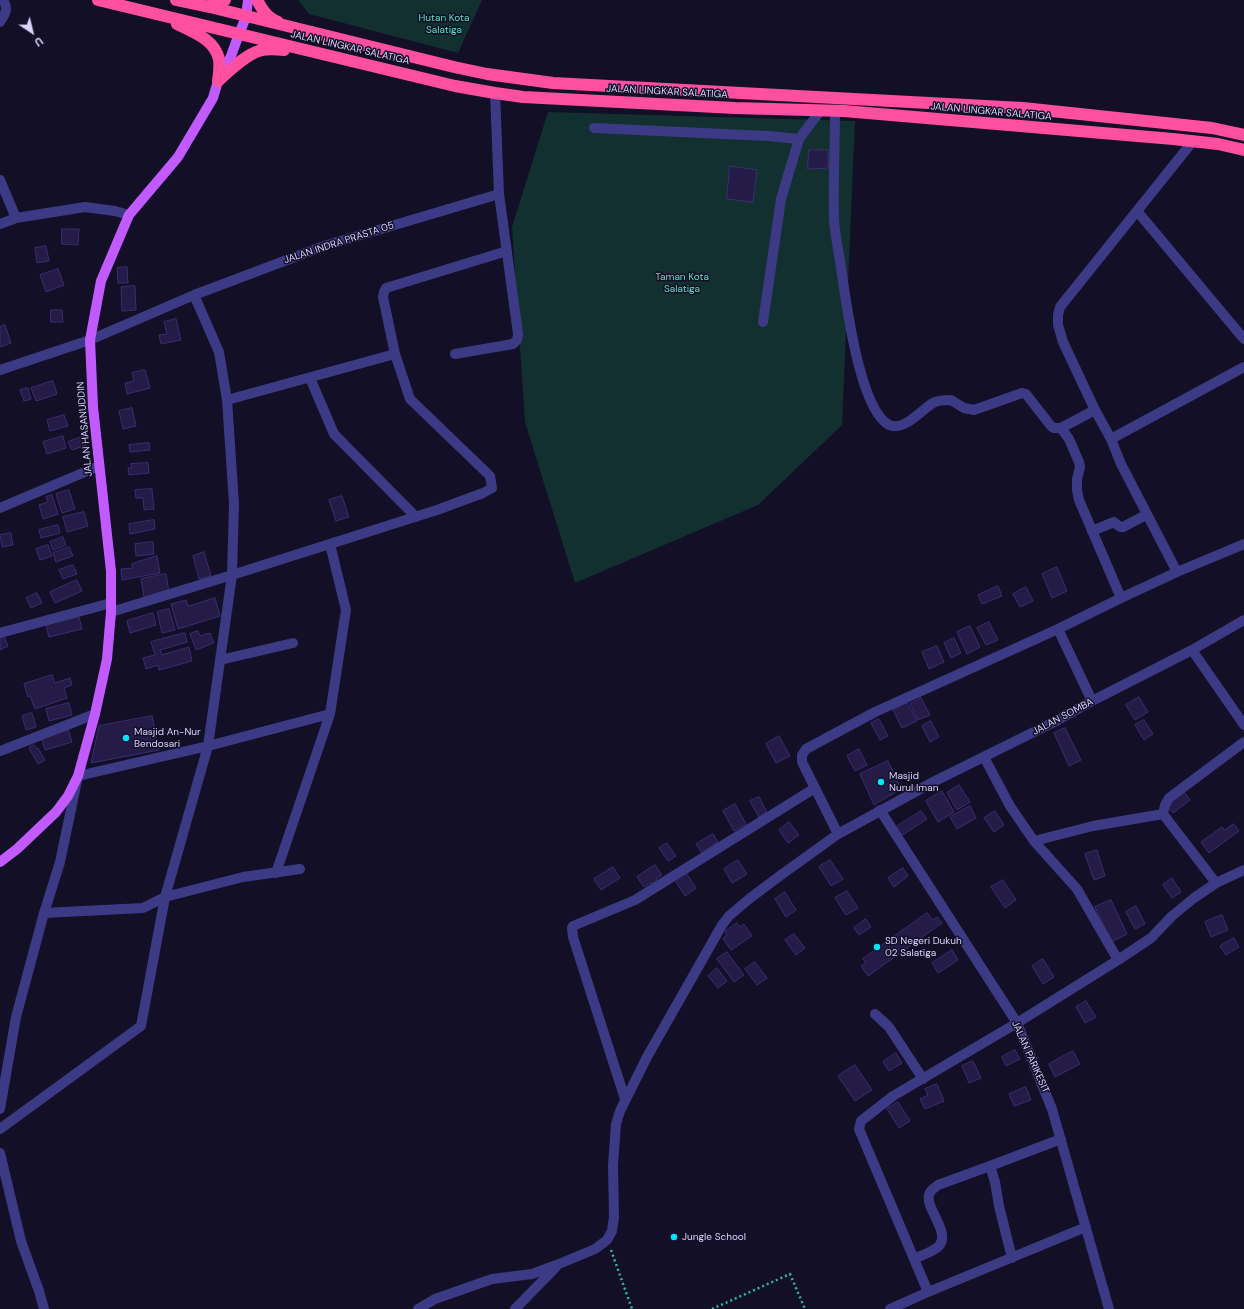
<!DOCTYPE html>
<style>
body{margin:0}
#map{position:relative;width:1244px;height:1309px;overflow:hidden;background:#130f26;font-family:"DM Sans",sans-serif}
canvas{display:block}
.north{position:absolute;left:12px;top:12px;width:40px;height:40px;-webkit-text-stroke:3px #130f26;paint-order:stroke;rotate:145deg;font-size:11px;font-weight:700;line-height:16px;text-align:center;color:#d9d4ff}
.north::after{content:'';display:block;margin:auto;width:14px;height:18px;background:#d9d4ff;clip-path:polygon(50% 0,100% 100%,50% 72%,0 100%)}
</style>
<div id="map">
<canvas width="1244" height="1309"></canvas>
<div class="north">U</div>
</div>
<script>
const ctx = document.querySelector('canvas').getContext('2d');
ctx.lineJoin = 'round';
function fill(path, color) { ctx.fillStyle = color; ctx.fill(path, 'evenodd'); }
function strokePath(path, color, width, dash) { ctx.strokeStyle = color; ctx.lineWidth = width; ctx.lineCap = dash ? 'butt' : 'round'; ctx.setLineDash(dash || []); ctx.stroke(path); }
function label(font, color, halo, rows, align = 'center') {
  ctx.font = font + ' "DM Sans",sans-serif'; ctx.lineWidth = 3; ctx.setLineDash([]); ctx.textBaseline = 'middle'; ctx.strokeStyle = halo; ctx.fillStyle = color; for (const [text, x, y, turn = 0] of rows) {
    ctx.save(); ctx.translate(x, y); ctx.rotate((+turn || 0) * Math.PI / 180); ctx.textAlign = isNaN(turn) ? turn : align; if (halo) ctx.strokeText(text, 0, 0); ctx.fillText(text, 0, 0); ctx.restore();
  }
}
const green = new Path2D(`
 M298,0H482L458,53L309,14Z
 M548,112L855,121L842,425L758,505L575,583L525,422L512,227Z`);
const building = new Path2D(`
 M809,150H828V168L808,169Z
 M730,166L757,170L753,202L727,199Z
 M62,229H79L78,245L62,244Z
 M46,246L49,261L37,263L35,248Z
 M127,267L128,283H118L117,268Z
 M58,269L64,285L46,292L40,275Z
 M135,286L136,310L122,311L121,287Z
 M51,310H62L63,322H51Z
 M176,319L181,340L161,344L159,335L167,334L164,322Z
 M5,325L11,343L0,347V327Z
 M145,370L150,388L127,394L125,383L134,381L132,373Z
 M53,381L57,394L36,401L31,388Z
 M28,388L31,399L24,401L20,390Z
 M132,408L136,426L123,429L119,411Z
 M64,415L68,426L50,431L47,420Z
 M63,436L66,448L47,454L43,442Z
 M84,436L87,445L72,450L68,442Z
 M149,443L150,450L130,452L129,445Z
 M148,463L149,473L129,475L128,468H132L131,464Z
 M152,489L154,509L144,510L143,498H136L135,490Z
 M69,490L75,509L62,513L56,494Z
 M52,495L58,514L43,519L39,505L48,502L46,497Z
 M342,496L349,517L336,521L329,500Z
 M84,512L88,526L67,532L63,517Z
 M154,520L155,529L130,534L129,524Z
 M58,525L60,533L41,538L39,530Z
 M11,533L13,545L2,547L0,535Z
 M63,537L66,545L53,550L50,542Z
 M153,542L154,554L136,556L135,544Z
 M48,545L52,556L40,560L36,549Z
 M69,547L73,556L56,562L53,553Z
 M204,552L211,576L199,579L193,556Z
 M157,556L160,573L122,580L121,569L133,568L132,564Z
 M73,565L77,574L63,579L59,570Z
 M1057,567L1067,591L1052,598L1042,574Z
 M166,574L169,592L144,597L141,579Z
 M77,580L82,591L55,603L50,592Z
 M998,586L1002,596L982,604L978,595Z
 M1026,587L1033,601L1020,607L1013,594Z
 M37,593L42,603L31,608L26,598Z
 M215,598L220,616L178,629L171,604L186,600L188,606Z
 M169,609L175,630L162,633L157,612Z
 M153,613L156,625L130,633L127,621Z
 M79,617L82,629L49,637L46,625Z
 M989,622L998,640L986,645L977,628Z
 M970,626L980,647L967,654L957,632Z
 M198,631L200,636L210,633L214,643L196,650L190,634Z
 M185,633L187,642L160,650L162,655L189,647L192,661L159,670L158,665L146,669L143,658L155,655L151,642Z
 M4,637L8,646L0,650V639Z
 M954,638L961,653L951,658L944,643Z
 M937,646L944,662L929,669L922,652Z
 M52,675L55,683L70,678L72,685L64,688L67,698L35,709L30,696L28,697L24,684Z
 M1139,697L1148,712L1135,720L1126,705Z
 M921,698L930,715L918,720L910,704Z
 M69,703L72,715L49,721L46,709Z
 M907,703L917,721L902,728L893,710Z
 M32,713L36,727L26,730L22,716Z
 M152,716L159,750L91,763L99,726Z
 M879,719L888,736L880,740L871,723Z
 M1144,720L1153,734L1144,740L1135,725Z
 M931,721L939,737L930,742L922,726Z
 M1065,728L1081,760L1069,766L1054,733Z
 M68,729L72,742L45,750L41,737Z
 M779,736L790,756L776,763L766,744Z
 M34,745L37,749L38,748L45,760L38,764L29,748Z
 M859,749L867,765L855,771L847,756Z
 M888,761L901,789L874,805L860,774Z
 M959,785L970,802L957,810L947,793Z
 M942,791L954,812L938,822L926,801Z
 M1184,792L1190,800L1173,813L1167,806Z
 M759,797L767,812L759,817L750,801Z
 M735,804L746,824L734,831L723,811Z
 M970,806L976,818L957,829L950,817Z
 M921,811L927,819L901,836L896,827Z
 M995,811L1004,825L994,832L984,818Z
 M789,822L799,835L788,843L779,830Z
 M1234,824L1239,831L1209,853L1201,842L1222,827L1224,830Z
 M713,834L718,842L702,853L696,844Z
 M667,843L676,856L668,861L659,848Z
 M1097,850L1105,876L1094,880L1085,854Z
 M738,860L747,874L732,883L724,869Z
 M830,860L843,879L831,886L819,867Z
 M655,865L662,875L656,879L658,881L652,885L650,883L644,887L637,877Z
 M613,867L620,878L601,890L594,879Z
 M903,868L908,876L894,887L888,878Z
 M685,871L696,888L685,896L674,879Z
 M1172,878L1181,892L1172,898L1163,885Z
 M1003,880L1016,900L1005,908L991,887Z
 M847,891L858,908L846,915L835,898Z
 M785,892L796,910L786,917L775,899Z
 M1111,900L1127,934L1111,942L1095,907Z
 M1136,906L1145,924L1135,929L1126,912Z
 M927,913L933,920L937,917L942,923L868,976L861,966L866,963L863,959Z
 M1222,915L1228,930L1211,937L1205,922Z
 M866,919L871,927L859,935L854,928Z
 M737,923L740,927L744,924L752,936L731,950L723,939L727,935L725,932Z
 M794,934L805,948L796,955L785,940Z
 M1234,938L1239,947L1226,955L1220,946Z
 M952,950L958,960L938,973L932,963Z
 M727,952L744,975L734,982L717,959Z
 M1043,959L1054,977L1043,984L1032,966Z
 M755,962L767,978L757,985L745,969Z
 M717,968L727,981L718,988L708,976Z
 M1086,1001L1096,1017L1085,1023L1076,1007Z
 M1015,1050L1020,1059L1006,1066L1002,1057Z
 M1073,1051L1080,1064L1055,1077L1049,1064Z
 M896,1053L902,1063L889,1071L883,1062Z
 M973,1061L981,1078L969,1083L962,1066Z
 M855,1065L872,1090L855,1101L838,1076Z
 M937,1084L944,1101L925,1109L920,1099L928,1095L925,1089Z
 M1026,1087L1031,1100L1014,1106L1009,1094Z
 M898,1102L910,1121L899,1128L887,1109Z`);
const path = new Path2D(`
 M611,1250L632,1309
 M712,1309L790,1274L805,1309`);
const minor = new Path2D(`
 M0,22C5,14 9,9 3,0
 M835,111C835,147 833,184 834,220C835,236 839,252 841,268C846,300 859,409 889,425C904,432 922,409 933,403C938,400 945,400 951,400L964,408L974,410L1022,393L1026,394L1051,426L1054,428H1061L1069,439L1079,462L1080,467L1077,479V490L1079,500L1121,598
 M594,128L768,136L799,139L821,110
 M0,180L16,218
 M1137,211L1244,339
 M0,224L16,218L85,207L115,211L129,215
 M763,322L781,199L799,139
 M455,354L513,344L517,340L518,334L499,194L495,93
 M0,370L90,340L194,295L324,246L499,194
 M310,378L334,434L416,517
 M227,400L395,354
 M1095,410L1063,342L1058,325V315L1060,307L1193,141
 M1061,428L1095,410L1111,439L1121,464L1177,572
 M1111,439L1244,367
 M0,508L99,466
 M1092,531L1114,522L1120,527H1123L1146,515
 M111,612L232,575L234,504L227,400L219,352L194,295
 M1058,629L1092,701
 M0,633L111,603
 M1192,650L1244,725
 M220,660L293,643
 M0,751L95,714
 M984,757L1010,806L1034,841
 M880,810L1017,1023L1052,1109L1109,1309
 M838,834L802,762V755L806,749L875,712L1058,629L1121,598L1177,572L1244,544
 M276,873L330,714L346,610L330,544
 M1216,883L1163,814L1165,805L1169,798L1244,742
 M44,913L143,908L165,897L243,877L300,869
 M1118,960L1077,889L1034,841L1093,826L1163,814
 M875,1014L889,1027L923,1079
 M625,1099L573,937L572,928L573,926L635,900L815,788
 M0,1109L16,1017L44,913L60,862L78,776L208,746L330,714
 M0,1129L141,1026L165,897L208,746L232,575L437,510L483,493L492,488L490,476L410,399L395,354L383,297L384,292L386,288L507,251
 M0,1153L21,1241L39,1291L44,1309
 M990,1166L1061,1139
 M914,1259C922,1255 933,1252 939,1246C952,1231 920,1204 931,1191C933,1188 936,1187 938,1185L990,1166L995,1182L999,1206L1012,1258
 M928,1292L859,1129L861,1121L893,1096L1017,1023L1118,960L1151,938L1172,916L1194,898L1216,883L1244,870
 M418,1309L435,1299L492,1279L532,1274L559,1264L595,1249L607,1240L612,1231L614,1217L613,1165L616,1124L620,1111L647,1057L722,925L729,916L749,899L781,875L838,834L935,781L1054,722L1092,701L1192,650L1244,620
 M515,1309L556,1267
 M890,1309L928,1292L1086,1227`);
const major = new Path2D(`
 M0,862L17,849L56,812L68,796L78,776L95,714L107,659L111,612V571L93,407L90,340L101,281L129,215L178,157L213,98L218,81L231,56L239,34L246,17L248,0`);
const highway = new Path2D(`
 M98,0L455,86L495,93L523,97L735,108L844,111L1173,139L1218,144L1244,150
 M176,0L214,8L454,67L487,74L553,83L1023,108L1212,128L1244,135
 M213,0H225
 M257,0C262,9 267,18 278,22
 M177,24C193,32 214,39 219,59C220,66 219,74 218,81
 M218,81C229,71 242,58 256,52C264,48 275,49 284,50`);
const markers = [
 [126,738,4,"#00e5ff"],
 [881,782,4,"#00e5ff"],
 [877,947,4,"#00e5ff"],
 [674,1237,4,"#00e5ff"]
];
const parkNames = [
 ["Hutan Kota",444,18],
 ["Salatiga",444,30],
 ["Taman Kota",682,277],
 ["Salatiga",682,289]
];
const streetNames = [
 ["JALAN LINGKAR SALATIGA",350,48,13],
 ["JALAN LINGKAR SALATIGA",667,92,3],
 ["JALAN LINGKAR SALATIGA",991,112,5],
 ["JALAN INDRA PRASTA 05",339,243,-18],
 ["JALAN HASANUDDIN",85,429,-95],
 ["JALAN SOMBA",1063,717,-28],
 ["JALAN PARIKESIT",1030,1057,66]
];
const poiNames = [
 ["Masjid An-Nur",134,732],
 ["Bendosari",134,744],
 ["Masjid",889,776],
 ["Nurul Iman",889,788],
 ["SD Negeri Dukuh",885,941],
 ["02 Salatiga",885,953],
 ["Jungle School",682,1237]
];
fill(green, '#12302f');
fill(building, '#241b47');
strokePath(building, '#3b2d73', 1);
strokePath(path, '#2fb8b0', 2.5, [2, 3]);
strokePath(minor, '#3d3a85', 10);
strokePath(major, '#c25bff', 10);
strokePath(highway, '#ff4fa3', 12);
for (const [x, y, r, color] of markers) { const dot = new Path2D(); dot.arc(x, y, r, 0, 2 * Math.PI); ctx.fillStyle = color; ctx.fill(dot); strokePath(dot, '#130f26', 1.5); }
label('10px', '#5fe0c0', '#130f26', parkNames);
label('10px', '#d9d4ff', '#130f26', streetNames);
label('10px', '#d9d4ff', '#130f26', poiNames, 'left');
</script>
